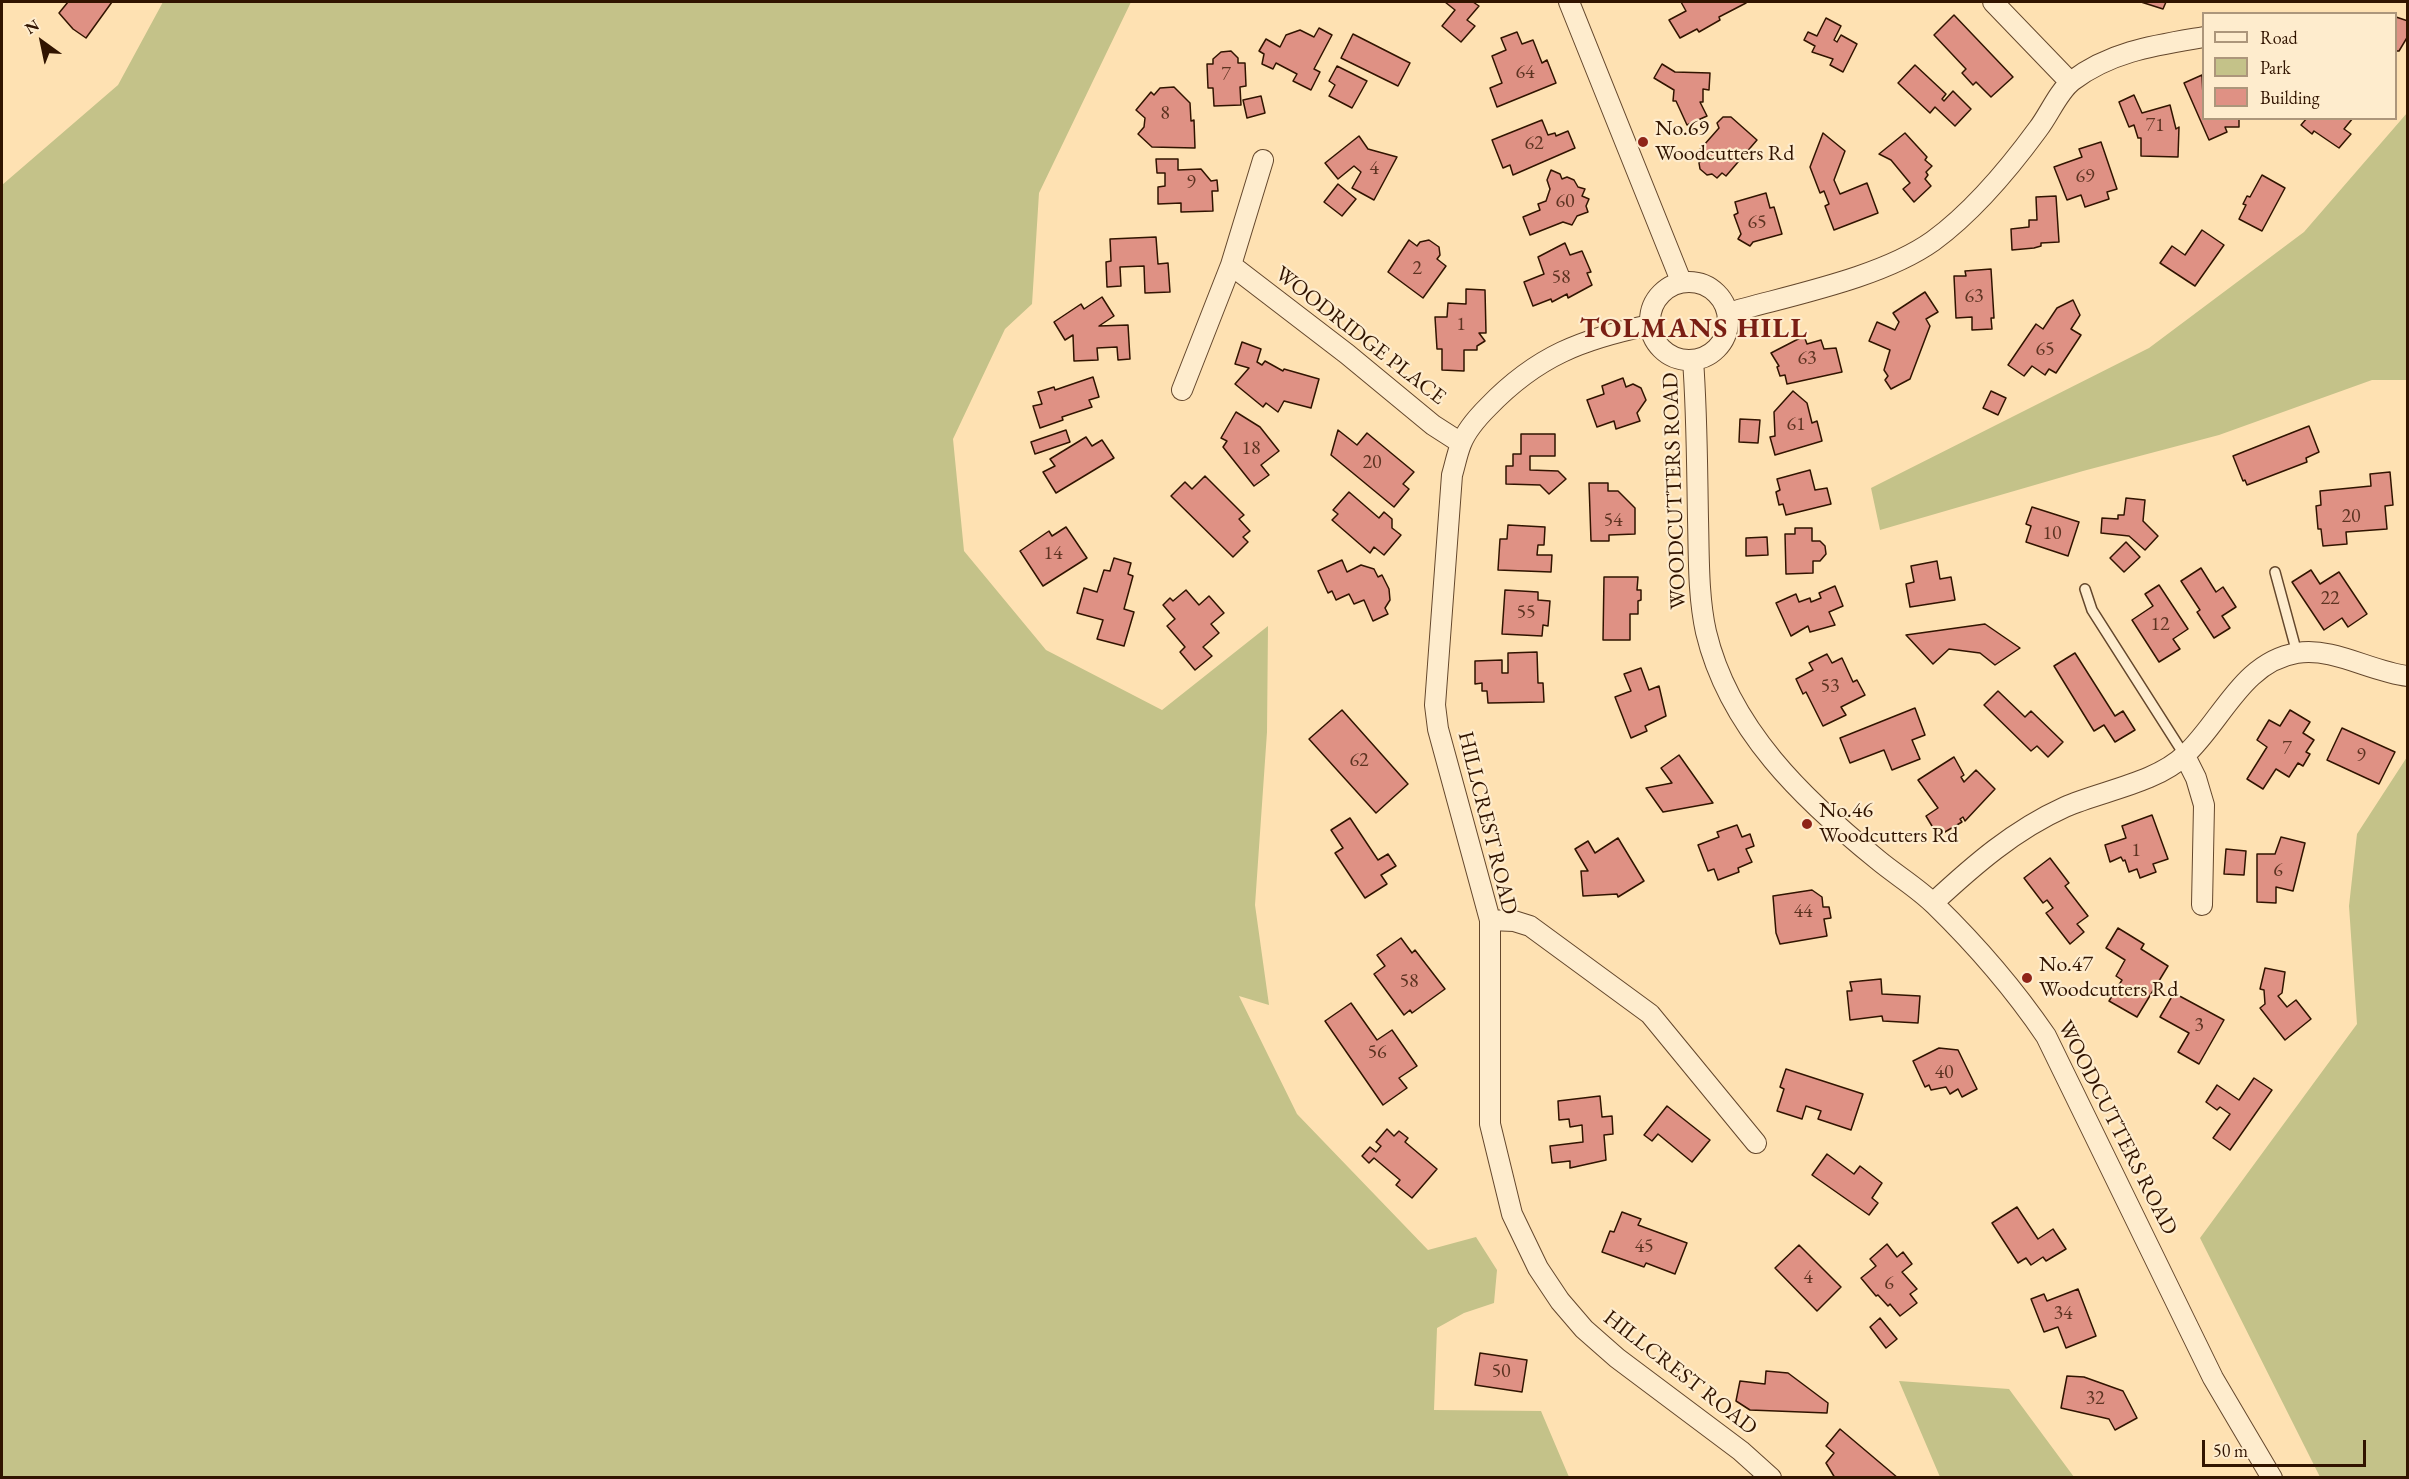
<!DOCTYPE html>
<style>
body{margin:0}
#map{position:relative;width:2409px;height:1479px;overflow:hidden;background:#fee1b2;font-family:"EB Garamond",serif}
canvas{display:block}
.frame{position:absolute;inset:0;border:3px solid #311400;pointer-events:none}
.legend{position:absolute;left:2202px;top:12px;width:195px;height:108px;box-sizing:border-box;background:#feeccd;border:2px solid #ac967b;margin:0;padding:8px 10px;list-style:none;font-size:18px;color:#311400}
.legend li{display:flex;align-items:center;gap:12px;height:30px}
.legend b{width:30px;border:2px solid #ac967b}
.north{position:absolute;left:12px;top:12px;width:60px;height:60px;-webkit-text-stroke:4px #feeccd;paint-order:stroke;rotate:327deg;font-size:16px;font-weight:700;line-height:24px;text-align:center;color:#311400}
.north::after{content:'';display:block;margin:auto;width:21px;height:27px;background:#311400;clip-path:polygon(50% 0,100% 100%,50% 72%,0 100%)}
.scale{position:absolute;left:2202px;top:1440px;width:164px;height:27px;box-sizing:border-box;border:3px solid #311400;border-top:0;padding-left:8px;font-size:18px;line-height:21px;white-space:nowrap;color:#311400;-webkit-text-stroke:4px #feeccd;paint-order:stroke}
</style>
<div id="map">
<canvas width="2409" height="1479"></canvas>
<div class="frame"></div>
<ul class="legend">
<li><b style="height:8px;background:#feeccd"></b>Road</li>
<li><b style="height:16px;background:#c4c289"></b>Park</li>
<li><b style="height:16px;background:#df9184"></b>Building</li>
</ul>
<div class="north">N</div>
<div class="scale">50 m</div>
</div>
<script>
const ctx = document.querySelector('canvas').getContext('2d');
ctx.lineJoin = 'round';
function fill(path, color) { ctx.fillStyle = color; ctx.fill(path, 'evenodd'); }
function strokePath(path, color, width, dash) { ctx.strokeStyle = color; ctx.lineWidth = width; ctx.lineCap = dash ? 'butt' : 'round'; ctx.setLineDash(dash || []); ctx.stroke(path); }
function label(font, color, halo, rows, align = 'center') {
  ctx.font = font + ' "EB Garamond",serif'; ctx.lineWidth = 4.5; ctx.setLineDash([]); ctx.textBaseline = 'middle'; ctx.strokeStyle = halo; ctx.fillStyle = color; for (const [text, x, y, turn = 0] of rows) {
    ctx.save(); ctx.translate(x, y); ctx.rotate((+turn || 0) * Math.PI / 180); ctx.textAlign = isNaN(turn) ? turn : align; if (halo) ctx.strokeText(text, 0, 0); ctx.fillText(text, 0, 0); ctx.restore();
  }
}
const green = new Path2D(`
 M163,2H1131L1039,193L1032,304L1005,329L953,439L964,551L1046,650L1162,710L1268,626L1267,732L1255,905L1269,1005L1239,996L1297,1114L1428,1250L1476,1237L1497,1270L1494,1303L1464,1313L1437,1328L1434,1410L1541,1411L1569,1477H2V185L118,85Z
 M2407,113V380H2372L2219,435L2083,471L1880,530L1871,488L2149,348L2304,232Z
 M2407,757V1477H2320L2200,1238L2357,1024L2349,906L2357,834Z
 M1899,1381L2009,1389L2074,1477H1940Z`);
const building = new Path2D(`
 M68,2H112L86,38L73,29L59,13Z
 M1445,2H1473L1479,6L1467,20L1475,26L1461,42L1442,26L1455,10Z
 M1681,2H1746V3L1719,17L1720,20L1699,32L1697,29L1680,38L1669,20L1686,11Z
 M2141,2H2166L2163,9Z
 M1954,15L2013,77L1991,97L1976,82L1973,85L1962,73L1966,69L1934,35Z
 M2396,17L2408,21V36L2399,51H2396Z
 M1826,18L1841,26L1834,40L1837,42L1841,35L1857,44L1843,72L1830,65L1833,59L1812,52L1815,46L1804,40L1808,32L1817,36Z
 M1319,28L1332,35L1314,69L1320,72L1311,90L1293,81L1297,74L1276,63L1273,69L1262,64L1264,54L1259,51L1266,39L1280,47L1286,35L1300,30L1314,37Z
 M1517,32L1522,44L1533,40L1542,63L1547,60L1556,83L1497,107L1490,88L1502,83L1492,56L1506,50L1501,38Z
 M1353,34L1410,63L1398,86L1341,58Z
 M1231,51L1238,58V63H1245L1246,86L1240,87L1241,105L1214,106L1213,88H1208L1207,64H1213V59L1221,52Z
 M1662,64L1675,72L1710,73L1709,90L1703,89V102H1700L1707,116L1687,125L1676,101H1673L1674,90L1654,78Z
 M1915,65L1946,94L1942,99L1944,101L1953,91L1971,109L1955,126L1935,107L1930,113L1898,83Z
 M1337,66L1367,81L1352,108L1329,96L1335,85L1329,81Z
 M2202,75L2204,118H2239V127H2225L2227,132L2209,140L2184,83Z
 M1174,87L1190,103L1191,121L1194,120L1195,148L1152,147L1138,134L1144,127L1145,118L1136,110L1151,92L1154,95L1160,88Z
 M2134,95L2142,113L2170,105L2176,129L2179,127L2178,157L2141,156V138H2138L2134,125L2129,127L2119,102Z
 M1261,96L1265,113L1247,118L1243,100Z
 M1723,117H1731L1757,140L1726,176L1722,173L1717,178L1712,174L1707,175L1700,169L1699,163L1702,159L1696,154L1719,128L1717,123Z
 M2307,118H2353L2344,129L2351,134L2339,148L2314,131L2312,134L2301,125Z
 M1542,120L1548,135L1555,133L1556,136L1568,131L1575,148L1513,175L1510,165L1503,168L1492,140Z
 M1823,133L1845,151L1834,180L1840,194L1867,183L1878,213L1834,230L1825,206L1829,204L1824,191L1820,193L1810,167Z
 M1905,133L1927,157L1925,160L1932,166L1926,172L1928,175L1925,179L1931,186L1914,202L1903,189L1910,183L1891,160L1879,154Z
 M1359,136L1368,149L1397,157L1374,200L1352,188L1361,172L1354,166L1338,179L1325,163Z
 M2101,142L2117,189L2107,192L2109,199L2085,207L2081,195L2067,200L2054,167L2082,157L2079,149Z
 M1156,159H1178V170L1201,169L1211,181L1217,180L1218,191H1212L1213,211L1181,212V203L1158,204V187L1165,186V173H1157Z
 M1551,170L1560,174L1562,179L1567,177L1574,180L1578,187L1585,189L1582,196L1589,199L1586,206L1588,212L1577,216L1572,225L1563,222L1530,235L1523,217L1540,210L1538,204L1546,201L1550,189L1547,180Z
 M2262,175L2285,188L2262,231L2239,219L2246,205L2243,204L2247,196L2250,197Z
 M1338,184L1356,199L1342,216L1324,202Z
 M1766,193L1770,208L1774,207L1782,234L1753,242L1750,246L1738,239L1741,234L1734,215L1738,213L1735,202Z
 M2056,196L2059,242L2041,243V246L2034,248L2012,250L2011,229L2029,227V220H2037L2036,197Z
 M2202,230L2224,245L2195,286L2160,263L2172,246L2185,255Z
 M1156,237L1158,264L1168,263L1170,292L1145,293L1144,266L1120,267L1121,286L1107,287L1106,262L1111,261L1110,239Z
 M1409,240L1417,246L1420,242L1429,240L1439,247L1440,255L1437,259L1446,266L1423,298L1388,272Z
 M1565,243L1570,255L1582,251L1591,272L1587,273L1592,285L1568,298L1567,294L1552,302L1551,299L1533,306L1524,282L1544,274L1538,257Z
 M1991,269L1994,318H1991L1992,329L1972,330V317L1956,318L1954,276H1966L1965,271Z
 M1466,289L1485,290L1486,333H1479L1485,341L1477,346V350H1464V371L1442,370V349H1437L1435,317H1447L1448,303L1466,304Z
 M1925,292L1938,312L1926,319L1930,326L1910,379L1891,389L1885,380L1888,376L1884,370L1890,350L1869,341L1877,322L1895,330L1899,322L1893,313Z
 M1102,297L1114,316L1099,326L1128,325L1130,359L1118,360L1117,347L1097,348L1098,360L1074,361L1073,335L1065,340L1054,322L1081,304L1084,309Z
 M2073,300L2080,315L2071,329L2081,335L2056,373L2049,369L2045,375L2032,366L2024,376L2008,365L2036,324L2043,329L2057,308Z
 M1804,336L1807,344L1821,340L1824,349L1836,348L1842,372L1787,384L1785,375L1780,376L1777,367L1779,366L1771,353Z
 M1242,342L1261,349L1257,362L1262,365L1265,361L1283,371L1284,369L1319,379L1311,408L1284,401L1278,412L1266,403L1263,407L1235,384L1249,368L1235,364Z
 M1093,377L1099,397L1089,400L1092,407L1062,417L1063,420L1040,428L1033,406L1042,404L1038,392L1054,387L1055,390Z
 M1623,378L1626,387L1633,384L1641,388L1646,400L1637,413L1640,421L1616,429L1614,421L1597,427L1587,400L1604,394L1602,386Z
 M1793,391L1807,403L1812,423L1817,421L1822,441L1775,455L1770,437L1775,436L1774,412Z
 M1991,391L2006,398L1998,415L1983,408Z
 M1236,412L1260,427L1279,451L1261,465L1269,475L1254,486L1223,447L1227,441L1221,438Z
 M1740,419L1760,420L1758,443L1739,442Z
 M2309,426L2319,452L2306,458L2307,462L2247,485L2245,480L2243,481L2233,456Z
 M1066,430L1070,442L1035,454L1031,442Z
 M1338,430L1357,445L1367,433L1414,472L1403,484L1409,489L1394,507L1331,455Z
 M1521,434H1555V456H1530V470L1558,471L1566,479L1549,494L1540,485L1506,484V466H1513V454H1521Z
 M1086,437L1092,446L1102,440L1114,458L1056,493L1043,472L1055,466L1050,459Z
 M1810,470L1815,490L1827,488L1831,504L1786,515L1783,504L1779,505L1776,492L1780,490L1777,479Z
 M2390,472L2393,505L2385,506L2387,529L2346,532L2347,544L2323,546L2321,529H2318L2316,506L2321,505L2320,491L2371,486L2370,474Z
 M1205,476L1244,515L1239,519L1250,531L1243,537L1248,542L1233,557L1171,496L1185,482L1192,489Z
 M1589,483H1608V491H1618L1635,508V534L1609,535V541H1591Z
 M1349,492L1379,518L1384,512L1392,519V528L1401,535L1384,555L1374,547L1370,553L1332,520L1338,514L1333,510Z
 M2126,498L2145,500L2143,521L2158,536L2145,550L2129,536L2101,533L2102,518L2118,519V515H2124Z
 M2032,507L2079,522L2068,556L2026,542L2031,526L2026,524Z
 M1508,525L1545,527L1544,545H1538L1537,555H1552L1551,572L1498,570L1500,539H1507Z
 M1066,527L1087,558L1043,586L1020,551L1049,531L1052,536Z
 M1795,528H1812V541H1820L1825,546L1826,554L1820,561H1813V573L1786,574L1785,534H1795Z
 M1767,537L1768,555L1746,556V538Z
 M2126,542L2140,557L2124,572L2110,558Z
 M1114,558L1131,563L1128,574L1133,576L1124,609L1134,612L1124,646L1097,639L1103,620L1077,613L1084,588L1097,592L1104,570L1110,571Z
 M1342,560L1347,572L1361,565L1374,569L1378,577L1382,575L1389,589L1390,600L1385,608L1388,614L1373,621L1364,600L1354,604L1349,594L1336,600L1332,591L1328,593L1318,571Z
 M1937,561L1940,579L1951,577L1955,600L1910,607L1906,584L1914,582L1911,566Z
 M2201,568L2216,592L2223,587L2236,607L2222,616L2230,628L2214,638L2197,612L2200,610L2181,581Z
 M2311,570L2320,584L2339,572L2367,614L2348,627L2342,618L2324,630L2292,582Z
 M1604,577H1638L1637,590H1641V600L1638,601V614H1630V640H1603Z
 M2159,585L2188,629L2173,639L2180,649L2159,662L2132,620L2153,606L2145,594Z
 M1835,586L1843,606L1829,612L1835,625L1810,632L1808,626L1791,636L1776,603L1796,594L1799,602L1810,598L1811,602L1821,598L1819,593Z
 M1186,590L1199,605L1209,596L1224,613L1211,624L1219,633L1203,647L1212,656L1195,670L1180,652L1185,647L1167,626L1175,619L1163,605L1170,598L1173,601Z
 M1505,590L1538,592V600L1550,601L1548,626L1543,625L1542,636L1502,634Z
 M1985,624L2020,648L1995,665L1980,653L1949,649L1933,664L1906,635Z
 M1537,652L1538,683H1543L1544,702L1488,703L1487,691H1482V683L1475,684V661L1502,660V673H1508V653Z
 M2075,653L2115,716L2123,711L2135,730L2115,742L2104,725L2094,731L2054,666Z
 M1827,654L1832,663L1842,658L1853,682L1857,680L1865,695L1841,707L1846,715L1823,726L1806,692L1803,694L1796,679L1813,670L1809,663Z
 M1641,668L1649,690L1659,686L1666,716L1645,726L1647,731L1631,738L1615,697L1631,691L1624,674Z
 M1998,691L2025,717L2031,711L2063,742L2048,757L2037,746L2031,751L1984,705Z
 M1915,708L1925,735L1912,740L1920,759L1892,770L1884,750L1850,763L1840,738Z
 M1342,710L1408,784L1376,813L1309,739Z
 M2290,710L2310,722L2303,733L2314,740L2306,752L2310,754L2303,766L2298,763L2289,777L2276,769L2263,789L2247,779L2267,747L2257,740L2269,720L2280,726Z
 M2342,728L2395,752L2379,784L2327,760Z
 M1679,755L1713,803L1663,812L1646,788L1672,783L1661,768Z
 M1954,757L1964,775L1961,777L1964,782L1976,770L1995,789L1965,821L1963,817L1960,819L1962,822L1938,836L1926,816L1938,808L1918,780Z
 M2152,815L2168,859L2153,864L2156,872L2140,878L2137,869L2129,872L2125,860L2123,861L2121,857L2110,862L2105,845L2126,838L2122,826Z
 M1350,818L1378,860L1388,854L1396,866L1381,875L1387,884L1365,898L1335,853L1343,848L1331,830Z
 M1737,825L1742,837L1750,834L1754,846L1746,849L1752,862L1738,868L1739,872L1718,880L1714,869L1708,871L1698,845L1719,837L1717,832Z
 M2281,837L2305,843L2293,891L2276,887V903L2257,902V854H2275Z
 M1618,838L1644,881L1618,897L1617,894L1583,896L1581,871H1588L1575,849L1588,841L1595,853Z
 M2226,849L2246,851L2244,875L2224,874Z
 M2050,858L2069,883L2065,886L2088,916L2077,924L2084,932L2070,944L2046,913L2053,908L2047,900L2043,903L2024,878Z
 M1812,890L1822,897L1823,907H1829L1831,918L1824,919L1827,936L1780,944L1776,933L1773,896Z
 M2118,928L2144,944L2141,949L2168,966L2137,1017L2109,1001L2122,980L2116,976L2125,960L2106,948Z
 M1401,938L1412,953L1415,950L1445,989L1412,1013L1410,1010L1404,1015L1374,974L1385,966L1377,955Z
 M2265,968L2285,972L2282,993L2278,996L2287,1007L2296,1000L2311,1019L2285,1040L2260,1008L2265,1004L2264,990L2260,989Z
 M1881,979L1882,994L1920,996L1918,1023L1883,1021L1882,1016L1850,1020L1847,991H1852L1850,982Z
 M2174,993L2224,1020L2199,1064L2178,1052L2189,1033L2160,1017Z
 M1351,1003L1377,1040L1392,1030L1417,1066L1399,1078L1407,1088L1383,1105L1325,1021Z
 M1939,1048L1958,1050L1977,1089L1962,1097L1958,1089L1950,1094L1946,1087L1931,1090L1929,1085L1925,1087L1913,1061Z
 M1786,1069L1863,1094L1851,1130L1818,1119L1821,1111L1806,1106L1802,1119L1777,1111L1784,1089L1780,1087Z
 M2254,1078L2272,1090L2230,1150L2213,1138L2230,1114L2220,1107L2217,1110L2206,1102L2217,1085L2239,1100Z
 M1600,1096L1602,1117L1612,1116L1613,1134L1604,1135L1606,1160L1570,1168V1161L1552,1163L1550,1146L1583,1142L1582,1125L1570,1127L1569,1119L1559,1120L1558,1101Z
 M1667,1106L1710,1140L1692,1162L1658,1134L1652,1141L1644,1135Z
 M1387,1129L1394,1136L1399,1131L1408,1138L1405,1142L1437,1169L1412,1198L1396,1185L1400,1180L1374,1158L1369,1163L1362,1156L1370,1147L1376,1152L1381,1146L1376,1142Z
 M1827,1154L1854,1174L1860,1166L1882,1183L1872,1198L1878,1203L1869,1215L1812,1175Z
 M2017,1207L2038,1239L2053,1229L2066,1249L2046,1261L2043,1257L2031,1265L2026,1258L2018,1263L1992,1223Z
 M1622,1212L1641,1219L1638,1225L1687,1243L1675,1274L1646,1263L1644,1267L1602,1252L1610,1231L1614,1232Z
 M1887,1244L1897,1257L1903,1252L1912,1264L1902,1272L1917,1289L1910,1294L1917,1303L1900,1316L1890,1304L1888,1306L1878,1295L1876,1296L1861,1278L1876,1266L1870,1259Z
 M1799,1245L1841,1287L1817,1311L1775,1268Z
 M2078,1289L2096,1336L2066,1348L2058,1327L2044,1332L2031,1299L2044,1294L2047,1301Z
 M1880,1318L1897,1339L1886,1348L1870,1327Z
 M1480,1353L1527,1360L1522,1392L1475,1385Z
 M1766,1371L1788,1373L1828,1403L1827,1413L1750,1410L1736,1401L1740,1381L1765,1384Z
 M2067,1376L2084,1377L2123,1391L2137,1418L2115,1430L2109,1419L2061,1408Z
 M1840,1429L1898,1478H1835L1826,1463L1834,1453L1826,1446Z`);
const service = new Path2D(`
 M2275,572L2297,653
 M2085,589L2092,610L2185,756`);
const minor = new Path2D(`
 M1569,2L1681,281
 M1993,2L2070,82
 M1231,265L1347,354L1433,425L1461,443
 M1650 321a39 39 0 1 1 78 0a39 39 0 1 1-78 0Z
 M1728,313C1791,295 1881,278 1933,241C1974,211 2008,170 2038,129C2049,115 2058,92 2072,81C2111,51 2157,45 2204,37
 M1650,325C1582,339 1537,356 1488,407C1478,417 1466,431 1461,444C1457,454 1455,465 1452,475L1435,705L1438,729L1490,920V1124L1512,1214L1538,1268L1560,1301L1584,1329L1617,1358L1741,1451L1771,1478
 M1693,360C1697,413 1697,466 1698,519C1699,557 1698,596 1706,632C1729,729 1804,800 1878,860C1896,875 1918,888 1935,905C1976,945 2014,989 2046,1036L2213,1378L2272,1478
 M1182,390L1231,265L1263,160
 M2185,756L2196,778L2204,805L2202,905
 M1933,903C1974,865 2014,830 2065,807C2101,791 2156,783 2185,755C2222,721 2242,662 2297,653C2334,647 2371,672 2408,676
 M1490,920L1514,921L1530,926L1650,1014L1756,1143`);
const markers = [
 [1643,142,6,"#8f2418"],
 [1807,824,6,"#8f2418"],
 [2027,978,6,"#8f2418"]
];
const numberNames = [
 ["64",1525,73],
 ["7",1226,75],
 ["8",1165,114],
 ["71",2155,126],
 ["62",1534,144],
 ["4",1374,169],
 ["69",2085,177],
 ["9",1191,183],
 ["60",1565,202],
 ["65",1757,223],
 ["2",1417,269],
 ["58",1561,278],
 ["63",1974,297],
 ["1",1461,325],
 ["65",2045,350],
 ["63",1807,359],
 ["61",1796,425],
 ["18",1251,449],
 ["20",1372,463],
 ["20",2351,517],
 ["54",1613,521],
 ["10",2052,534],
 ["14",1053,554],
 ["22",2330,599],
 ["55",1526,613],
 ["12",2160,625],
 ["53",1830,687],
 ["7",2287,749],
 ["9",2361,756],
 ["62",1359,761],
 ["1",2136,851],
 ["6",2278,871],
 ["44",1803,912],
 ["58",1409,982],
 ["3",2199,1026],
 ["56",1377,1053],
 ["40",1944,1073],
 ["45",1644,1247],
 ["4",1808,1278],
 ["6",1889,1284],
 ["34",2063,1314],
 ["50",1501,1372],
 ["32",2095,1399]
];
const poiNames = [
 ["No.69",1655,129],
 ["Woodcutters Rd",1655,154],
 ["No.46",1819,811],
 ["Woodcutters Rd",1819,836],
 ["No.47",2039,965],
 ["Woodcutters Rd",2039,990]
];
const streetNames = [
 ["WOODRIDGE PLACE",1360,336,38],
 ["WOODCUTTERS ROAD",1675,491,-92],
 ["HILLCREST ROAD",1487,823,76],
 ["WOODCUTTERS ROAD",2117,1128,63],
 ["HILLCREST ROAD",1680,1373,38]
];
const districtNames = [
 ["TOLMANS HILL",1694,329]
];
fill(green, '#c4c289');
fill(building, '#df9184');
strokePath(building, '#311400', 1.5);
strokePath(service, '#64472c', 12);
strokePath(minor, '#64472c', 22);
strokePath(service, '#feeccd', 9);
strokePath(minor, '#feeccd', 20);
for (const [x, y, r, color] of markers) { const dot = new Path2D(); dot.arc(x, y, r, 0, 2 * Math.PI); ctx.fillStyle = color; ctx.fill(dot); strokePath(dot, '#feeccd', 2); }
label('20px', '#5c3321', null, numberNames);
label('22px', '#311400', '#feeccd', poiNames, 'left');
label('22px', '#311400', '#feeccd', streetNames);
ctx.letterSpacing = '1.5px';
label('bold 28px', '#7a1f14', '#feeccd', districtNames);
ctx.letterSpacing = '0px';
</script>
